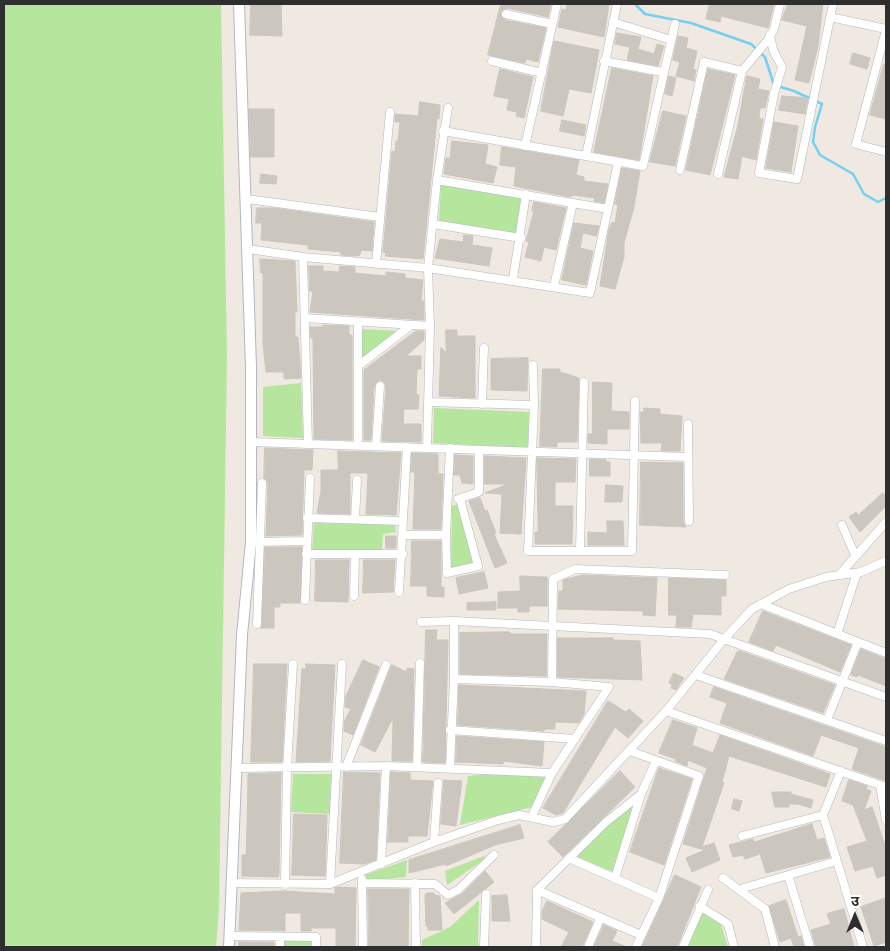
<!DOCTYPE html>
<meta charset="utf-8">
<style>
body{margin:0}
#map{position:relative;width:890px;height:951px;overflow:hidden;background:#efe9e1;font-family:"Golos Text","Noto Sans Devanagari",sans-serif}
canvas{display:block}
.frame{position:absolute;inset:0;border:5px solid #2e2e2e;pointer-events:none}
.north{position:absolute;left:830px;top:891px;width:50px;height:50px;-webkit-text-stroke:4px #fff;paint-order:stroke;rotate:0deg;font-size:14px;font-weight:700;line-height:20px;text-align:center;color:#2e2e2e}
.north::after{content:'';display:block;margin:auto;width:18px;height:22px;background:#2e2e2e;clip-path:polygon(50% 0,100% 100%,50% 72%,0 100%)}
</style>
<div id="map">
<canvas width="890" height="951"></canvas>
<div class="frame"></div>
<div class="north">उ</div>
</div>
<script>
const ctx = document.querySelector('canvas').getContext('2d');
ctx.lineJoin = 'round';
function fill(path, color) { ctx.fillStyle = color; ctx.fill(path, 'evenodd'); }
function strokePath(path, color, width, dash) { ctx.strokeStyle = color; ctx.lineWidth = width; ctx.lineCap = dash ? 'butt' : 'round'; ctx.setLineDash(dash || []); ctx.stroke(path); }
const green = new Path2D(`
 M4,4H221L227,356L219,909L216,947H4Z
 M441,184L521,198L516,234L439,221Z
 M360,329L401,331L360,360Z
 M301,383L303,438L263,436V387Z
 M434,408L529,412L528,448L433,443Z
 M458,504L475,564L451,569L452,506Z
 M314,523L395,524L396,532L383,534L382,550L312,551Z
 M293,774H331L330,814L291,812Z
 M486,774L546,777L532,807L460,825L468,776Z
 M638,798L613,872L577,857L603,828Z
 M484,856L485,859L447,885L445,871Z
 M407,860L406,877L366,881L365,875Z
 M479,900L478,947H422V940L450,927Z
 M702,913L720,922L728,947H688Z
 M311,940V947H282V941Z`);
const stream = new Path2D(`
 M635,4L645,14L691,23L751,44L765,57L774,85L794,91L822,104L815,127L813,142L820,155L853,174L864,194L878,202L886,198`);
const building = new Path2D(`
 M251,4H281L282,36L250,35Z
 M501,4H551L548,17L507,8L500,13L505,20L546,28L538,62L526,59L525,63L488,55Z
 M567,4H609L604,37L558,27L562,9L566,10Z
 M710,4H774L768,28L721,16L720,22L706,19Z
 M788,4H823L818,46L809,83L795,80L807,26L782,20Z
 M617,33L641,37L638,49L654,54L657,44L664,46L658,66L627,60L630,47L615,44Z
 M678,36L688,38L686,48L697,51L693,69L696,70L694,81L676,76L680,62L673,60Z
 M554,41L599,50L591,93L569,89L563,116L541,111Z
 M853,53L870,58L867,69L850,64Z
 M884,64H886V119L870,115Z
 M612,68L653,76L639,160L594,152Z
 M500,69L533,77L524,118L516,116L517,112L507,110L509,99L494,96Z
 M708,69L735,75L710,175L686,170Z
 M669,76L676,78L672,96L665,94Z
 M747,76L760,79L758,89L769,91L765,108H760L759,118L763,119L756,160L742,156L738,179L724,177L738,125Z
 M782,96L808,98L805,114L779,110Z
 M420,102L440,105L439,119L437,118L423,259L385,256L386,253L383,252L392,151L395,152L396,141H398L400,122H395V114L418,116Z
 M249,109H274V157H251Z
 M663,111L686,116L675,166L650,162Z
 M562,120L586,125L584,136L560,131Z
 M774,122L798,126L791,172L766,168Z
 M452,141L488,145L485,164L497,167L493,183L444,174L446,158H450Z
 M502,147L579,160L576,175L584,177V181L608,184L604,203L594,201L595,198L574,195L570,197L514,186L516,167L500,165Z
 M622,168L640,171L634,207L624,243V257L615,289L600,286L609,229L612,222L615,223L618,205L615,204Z
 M261,174L277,176L276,184L260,183Z
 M534,202L566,208L556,250L544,247L541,261L525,257L529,242L526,241L534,211H532Z
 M257,208H274L374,222L372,251L361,250L360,255L356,256L341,255V252L308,249V245L261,240L262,223H256Z
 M574,223L599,226L596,236L583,233L580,248L593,251L586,285L562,280Z
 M464,235L473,236L472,245L492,248L489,266L435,258L440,239L463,242Z
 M260,259L295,261L297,312H295V337H298L301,378L284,379V372H266L263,344V273H261Z
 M309,266H323V271L339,272L340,266L355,267V273L364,274L386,276V272L405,274V278L423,280L421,301H424V320L310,312L313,291H310Z
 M323,325L349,326V335H352V440L314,439L313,338H311L310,327H323Z
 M446,330H457V336H475V398L439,396L441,347L446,353Z
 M416,331H424V340L406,356H421V369H417L416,394L419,395L418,409H404L403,424H421V442L382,441L386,386L384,382L380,380L374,386L371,440H364V370Z
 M528,358L527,391L491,390V359Z
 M543,369H560V372L579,378L577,442H557V447L540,446Z
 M593,382L612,383L611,411L629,412V429H607V444L588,443V434H592Z
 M644,408L660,409V414L682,416L680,451H661L662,443H641L640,412H644Z
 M265,448L313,450L312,470H304L302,535L266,536L268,483L264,478Z
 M338,451L401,453L396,515L366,514L368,473H350V514L317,513L321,491V470H338Z
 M412,453L438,454V474H443L441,529H413L415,472H411Z
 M455,455L473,456V484L462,483L460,475H454Z
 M485,456L526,458L521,534L500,533L502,494L485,493L508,484H485Z
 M537,458L576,459L575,482H555V506H573L572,544H535V532H538Z
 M590,459L606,460V462H610V476H590Z
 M641,462L683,463V521L686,527L640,525Z
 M606,485L623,486L622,502H605Z
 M883,493L886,497V506L860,532L849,517L856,512L858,515Z
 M480,498L485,511L487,510L496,533H494L496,539L507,563L495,568L469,501Z
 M607,521H623L624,545H588V532L607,533Z
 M386,536H396V548H386Z
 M412,541H441V587H444V597L427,596V586H411Z
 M265,547H302L300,603H280V607H274V628H261Z
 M316,560H349L348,602L315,601Z
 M364,560H395L393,592L363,593Z
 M484,572L488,588L459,594L456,578Z
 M583,575L657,578L655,616L643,615V611L558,609L559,591H563V580Z
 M520,576L547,577V606H529V612H518V608H498V592L520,591Z
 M669,578L726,580V596H721V615L693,614L691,627H676L677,615H669Z
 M496,602V610H467V603Z
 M763,611L851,645L840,672L776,645L773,651L749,642Z
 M426,630H437L436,640H448L445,763L423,762Z
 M497,632H510V634H547L546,676L460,674V633Z
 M558,638H613V640L640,641L642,680L558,677Z
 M861,649L886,659V686L858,675L857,677L851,675Z
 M740,651L835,685L823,713L724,679L737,652Z
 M363,660L379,667L353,735L344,731V722L351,709L345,707L346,696Z
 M254,664H287L282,762H251Z
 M306,664L335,665L330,761L296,762L302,669H306Z
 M392,665L407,672V668L414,669L412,761H392L393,718L375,752L361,745Z
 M674,673L684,678L676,690L671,688L672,684L669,683Z
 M459,685L586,691L584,714L579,723L555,722V729H545L544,731L458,725Z
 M714,687L886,747V781L852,769L859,748L821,735L813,756L720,723L727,703L710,697Z
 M608,701L626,712L629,709L643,721L628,738L615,727L563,813L556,815L543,808Z
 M673,720L697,728L692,745L694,746L713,753L720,735L830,774L826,787L729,756L722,782L724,783L702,847L714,843L720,860L692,872L686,858L705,850L683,844L707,768L688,760L687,766L675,761L676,759L659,753Z
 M457,736L544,742L542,766L504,761L503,764L456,762Z
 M659,768L692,779L664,865L630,852Z
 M620,771L635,787L563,857L548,842Z
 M344,772L380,773L376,860L364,864L340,863Z
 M391,772L410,773V780L433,781L427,836H408V842H388Z
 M281,773L279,875L278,877L242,876V855H246L247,829L248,774Z
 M444,780L462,781L456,826L441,824Z
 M849,780L867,786L866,789L871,791L864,810L872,807L886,848V875L877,878L873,866L855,871L847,847L867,841L853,805L842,801Z
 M772,792H791V794L813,800L811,808L798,804H789V807H775Z
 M734,799L742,801L739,811L732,809Z
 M294,814L327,815L325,876L292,875Z
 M812,824L817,840L824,838L830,857L766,873L760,854L745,859L743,855L733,857L729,845L753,839L754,842Z
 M520,825L524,838L495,845L446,866V864L409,873V860Z
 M485,871L494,882L454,914L445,903L462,894Z
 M675,875L701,887L677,947H642Z
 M338,887L356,888L355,947H336V928H311V931H301V913H285V931L239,930L241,893L283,891L335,894V888Z
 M368,889H409L408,947H369Z
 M427,893H434L435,895L440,896L442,930H428V926H426L425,895Z
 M507,895L510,921H492V896Z
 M886,898V942L874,946L861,907Z
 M786,900L798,937L801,936L804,947H794L791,938L780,942L769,906Z
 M547,901L593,922L582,947H561L569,932L542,919V912Z
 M844,909L854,947H816L811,930L831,924L827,914Z
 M604,925L617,931L612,941L627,947H594Z
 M239,942H274V947H239Z`);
const minor = new Path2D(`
 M506,14L552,24
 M830,17L886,29
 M613,22L671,40
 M886,30L856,144L886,152
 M770,35L773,50L782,67L774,94L759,173L797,179L833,4
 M492,61L542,73
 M604,61L662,72
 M443,131L643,166L675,24
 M525,146L557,4
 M586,156L617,4
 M680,170L704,62L742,71L767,41L774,29L780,4
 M718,174L742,71
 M437,180L608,209
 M247,199L380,217
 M433,224L521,238
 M248,249L303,257L428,268L590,293L618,162
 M303,257L308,444
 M376,264L390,112
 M513,279L526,194
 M554,286L573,203
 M305,318L430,326
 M358,323V445
 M533,365L534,405L528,551H632L635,401
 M358,366L410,326
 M428,402L534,405
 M482,404L484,348
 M688,424L689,521
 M251,442L686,457
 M376,446L380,386
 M427,447L430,326L428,268L437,180L448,108
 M450,448L446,535L447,573L478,566L460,499
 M458,499L479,492V450
 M307,518L402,521
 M355,519L357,480
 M842,525L855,555
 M403,535H446
 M255,542L306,541
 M580,550L584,382
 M306,554H403
 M840,574L886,522
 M399,592L407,447
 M354,596L355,554
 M305,600L310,478
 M761,604L886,653
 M421,622L454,621L710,634L886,697
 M257,624L262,483
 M837,634L857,573
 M696,675L886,741
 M454,679L552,682L609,687L552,773L532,816
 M552,682L553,579L575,569L725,575
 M666,711L886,787
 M827,720L858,642
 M450,730L575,739
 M630,751L699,776L659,898L636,947
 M346,767L386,665
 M417,767L420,663
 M237,768L386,766L552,773
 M450,768L454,679V621
 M880,785L886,820
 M823,815L863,947
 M742,836L823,815L841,771
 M434,842L438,783
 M569,858L659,898
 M381,864L386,766
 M788,875L810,947
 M615,878L641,794
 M723,878L765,909L775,947
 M362,879L363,947
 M231,883L330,884L434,842L498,820L519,815L553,822L565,819L666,711L725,638L752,609L789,589L826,577L861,572L886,561
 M363,883L435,884L448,895L458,890L494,855
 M415,883L416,947
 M330,884L342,664
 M285,885L287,768L293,664
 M740,889L837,861
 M537,890L641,935
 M700,906L728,924L734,947
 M230,936L316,937V947
 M280,937V947
 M484,947L486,894
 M536,947L537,890L605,823L641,794L656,761
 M588,947L600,919
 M683,947L708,890`);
const tertiary = new Path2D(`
 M229,947L242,635L251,542V367L239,4`);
fill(green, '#b6e59e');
strokePath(stream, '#75cff0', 2.5);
fill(building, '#cbc7bf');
strokePath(building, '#cbc5ba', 1);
strokePath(minor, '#b4b7c1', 9);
strokePath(tertiary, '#b4b7c1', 12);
strokePath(minor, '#fff', 8);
strokePath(tertiary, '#fff', 10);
</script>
